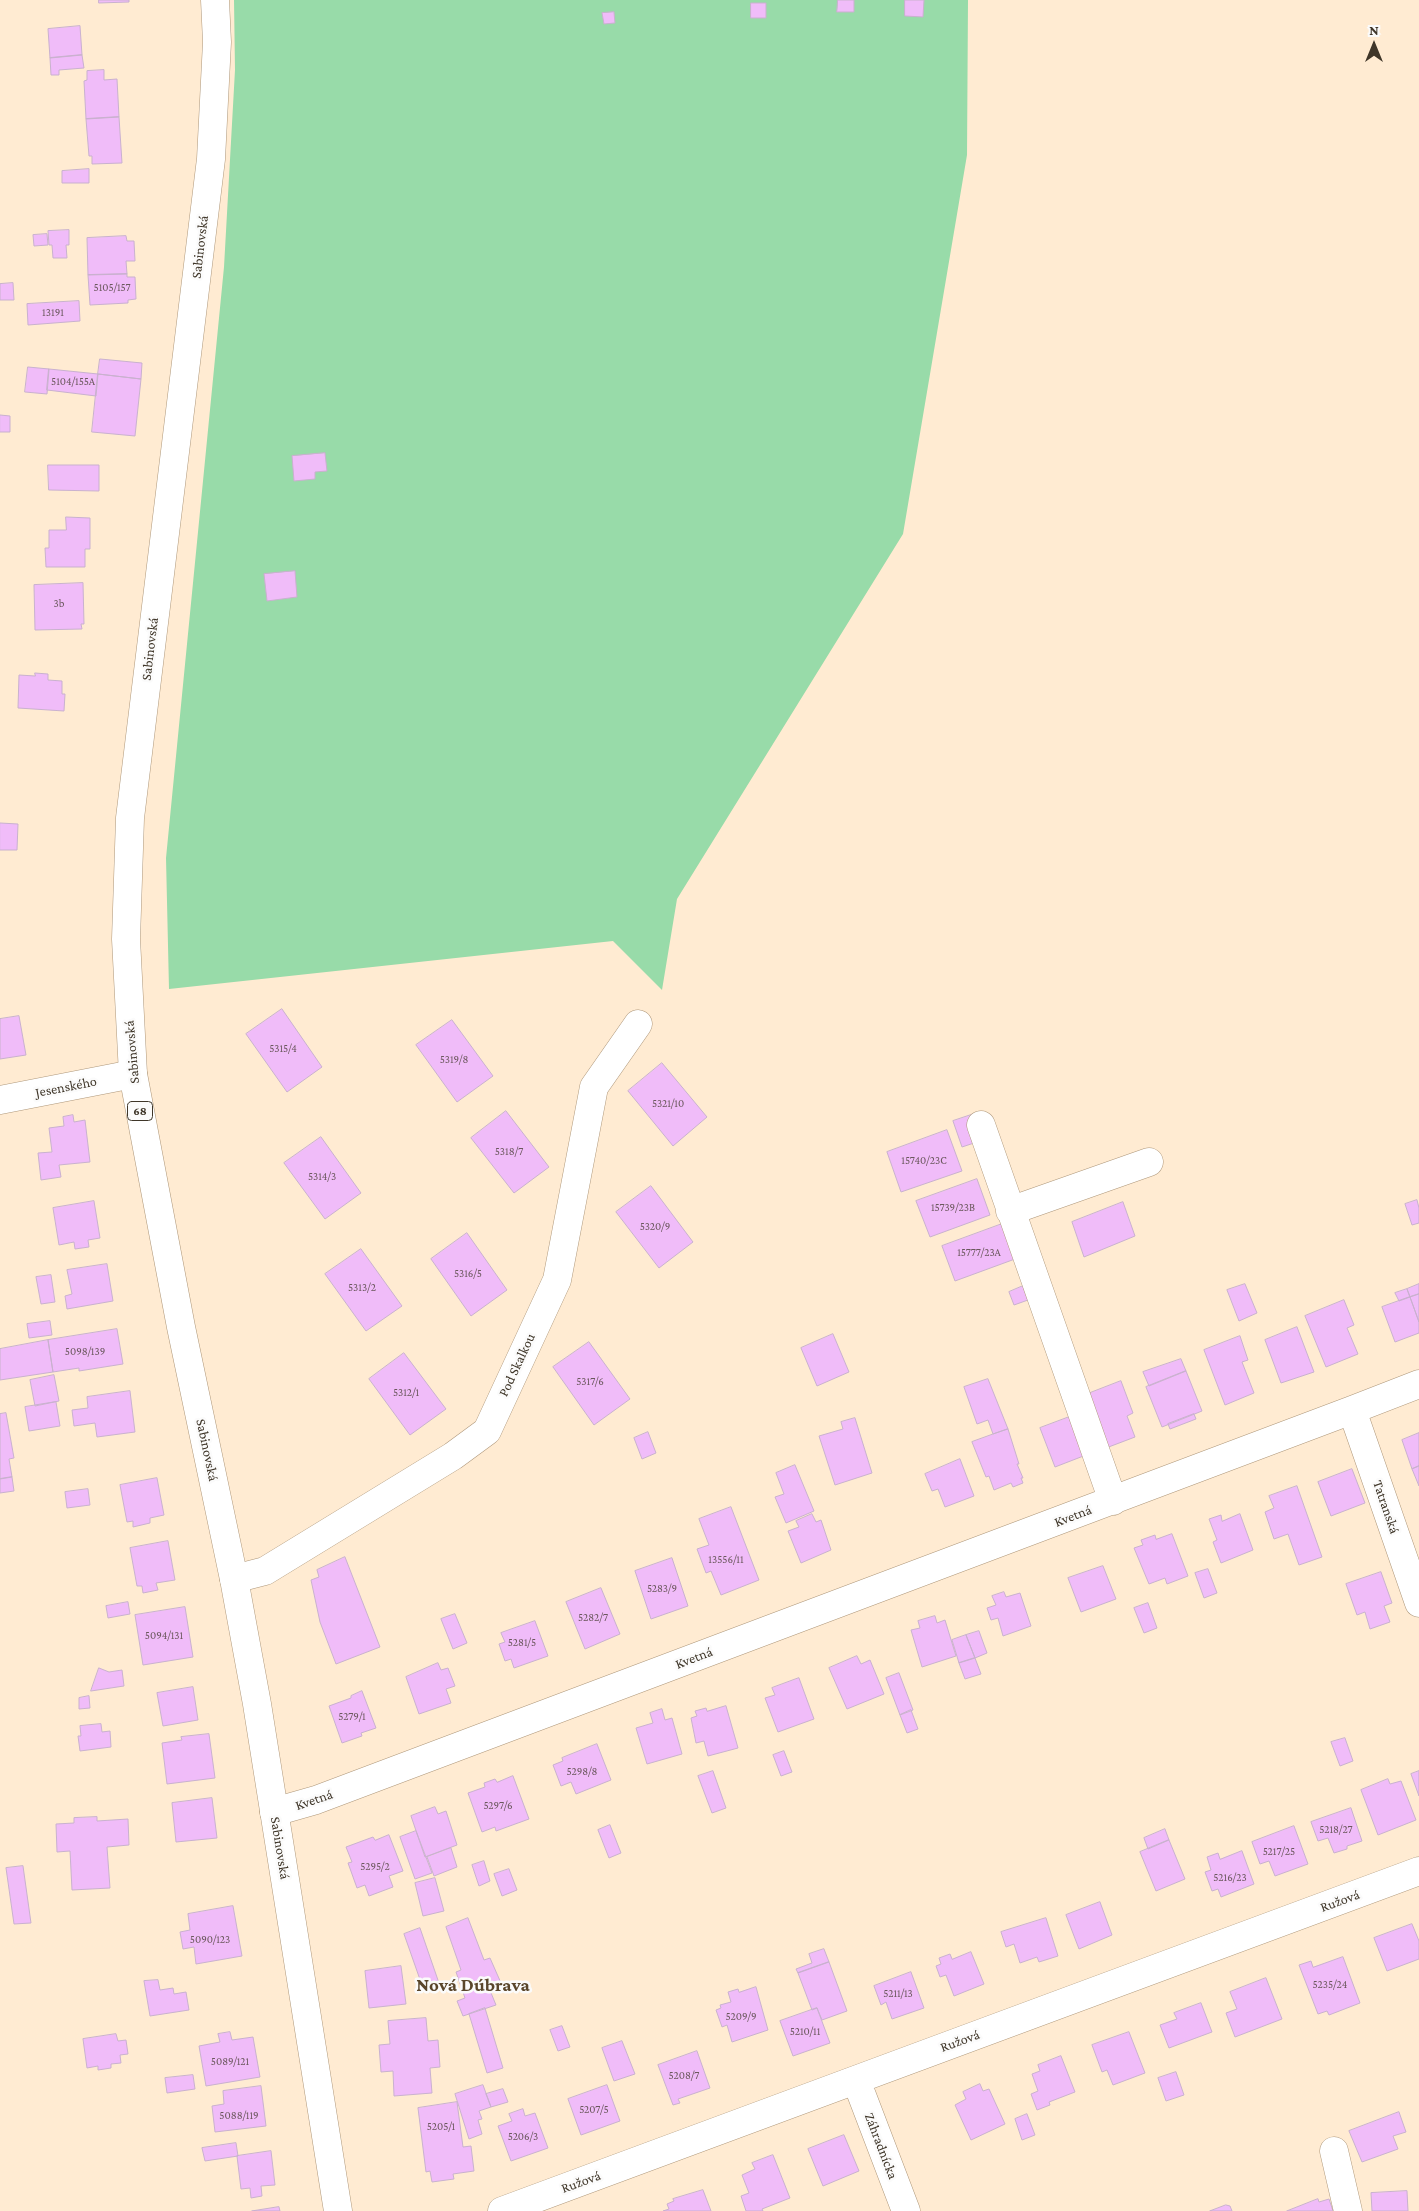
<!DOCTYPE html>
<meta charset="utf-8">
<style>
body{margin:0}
#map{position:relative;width:1419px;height:2211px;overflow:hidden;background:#ffebd2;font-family:"Crimson Pro",serif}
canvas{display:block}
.north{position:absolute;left:1349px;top:20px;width:50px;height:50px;-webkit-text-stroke:4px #fbfbfb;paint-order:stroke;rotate:0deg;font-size:14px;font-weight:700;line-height:20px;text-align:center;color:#3f3629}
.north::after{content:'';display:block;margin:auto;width:18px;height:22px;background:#3f3629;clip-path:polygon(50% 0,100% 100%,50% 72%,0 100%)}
</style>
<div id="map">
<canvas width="1419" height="2211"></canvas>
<div class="north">N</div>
</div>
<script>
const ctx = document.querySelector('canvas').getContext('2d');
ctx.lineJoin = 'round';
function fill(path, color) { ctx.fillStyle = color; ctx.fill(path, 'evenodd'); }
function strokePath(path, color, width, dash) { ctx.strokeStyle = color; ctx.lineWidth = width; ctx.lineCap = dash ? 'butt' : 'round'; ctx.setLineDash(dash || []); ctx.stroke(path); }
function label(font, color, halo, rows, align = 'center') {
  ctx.font = font + ' "Crimson Pro",serif'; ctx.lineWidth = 5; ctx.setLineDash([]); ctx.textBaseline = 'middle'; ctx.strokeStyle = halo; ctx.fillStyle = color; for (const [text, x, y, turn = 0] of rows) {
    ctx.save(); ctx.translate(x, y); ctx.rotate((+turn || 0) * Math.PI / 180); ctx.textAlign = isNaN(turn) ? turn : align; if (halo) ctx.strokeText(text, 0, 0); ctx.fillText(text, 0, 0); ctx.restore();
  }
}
const green = new Path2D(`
 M234,0H968L967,155L903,534L677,899L662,990L613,941L169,989L166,858L224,267L235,70Z`);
const building = new Path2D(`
 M99,0H129V2L99,3Z
 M838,0H854V12H837Z
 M905,0H924L923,17L905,16Z
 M751,3H766V18H751Z
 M614,12L615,23L604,24L602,13Z
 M80,26L82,55L50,58L48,29Z
 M82,55L84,68L59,70V75H51L50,58Z
 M104,70V80L117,79L119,117L86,119L84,81L87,80V71Z
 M119,117L122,163L92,164V156H89L86,119Z
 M89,169V183H62V171Z
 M69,230V245H66L67,258H53L52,245H49L48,231Z
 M47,234L48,245L34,246L33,235Z
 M126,236L127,241H134L135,261H126L127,274L88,275L87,238Z
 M127,274V277H135L136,299L128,300V303L90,305L88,275Z
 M13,283L14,300H0V284Z
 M79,301L80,321L28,325L27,304Z
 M100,359L142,363L141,379L98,374Z
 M28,367L49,369L47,394L25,392Z
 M49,369L98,374L96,396L47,390Z
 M98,374L141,379L135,436L92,432Z
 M0,415L10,416V432H0Z
 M325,453L327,471L315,472V479L294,481L292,456Z
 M48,465H99V491L49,490Z
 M66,517L90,518V549H85V567H46L45,548H49V530H66Z
 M295,571L297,597L267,601L264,574Z
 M83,583L84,624H81L82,629L35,630L34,585Z
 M35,673L48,674V680L62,681V694H65L64,711L18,708L19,675L35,676Z
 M0,823L18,824L17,850H0Z
 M282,1009L322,1067L287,1092L246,1034Z
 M19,1016L26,1055L0,1059V1019Z
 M452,1020L493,1076L457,1102L416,1045Z
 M662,1063L707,1117L673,1146L628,1091Z
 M506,1111L549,1167L514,1193L471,1138Z
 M974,1114L983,1140L962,1147L953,1121Z
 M73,1115L74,1122L85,1120L90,1162L59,1165L61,1177L41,1180L38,1153L52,1152L49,1128L64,1126L63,1117Z
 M947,1130L962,1171L901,1192L887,1152Z
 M321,1137L361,1193L325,1219L284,1163Z
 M977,1179L990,1215L930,1237L916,1201Z
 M651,1186L693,1242L659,1268L616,1212Z
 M1417,1200L1419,1208V1223L1412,1225L1405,1204Z
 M94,1201L100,1238L88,1240L89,1247L75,1249L74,1242L59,1245L53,1208Z
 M1123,1202L1135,1236L1084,1257L1072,1222Z
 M1002,1224L1015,1259L955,1281L942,1246Z
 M467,1233L507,1290L471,1316L431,1259Z
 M361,1249L402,1306L366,1331L325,1274Z
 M107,1264L113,1301L67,1309L65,1296L72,1294L67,1270Z
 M51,1275L55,1302L41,1304L36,1277Z
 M1245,1284L1257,1313L1239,1321L1227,1290Z
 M1419,1284V1294L1410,1297L1407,1289Z
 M1023,1286L1028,1300L1014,1305L1009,1292Z
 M1407,1289L1410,1297L1399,1301L1395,1293Z
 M1419,1294V1322L1410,1297Z
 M1410,1297L1419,1322V1333L1395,1342L1382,1307Z
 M1344,1300L1354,1325L1347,1328L1358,1354L1326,1367L1305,1316Z
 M50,1321L52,1335L29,1338L27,1324Z
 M1297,1327L1314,1372L1281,1383L1265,1340Z
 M117,1329L123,1364L79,1371V1368L53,1372L48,1340Z
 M833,1334L849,1372L817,1386L801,1348Z
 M1240,1336L1248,1360L1242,1362L1254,1393L1225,1405L1204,1350Z
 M48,1340L53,1372L0,1380V1349Z
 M589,1342L630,1399L594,1425L553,1367Z
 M404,1353L446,1409L410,1435L369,1379Z
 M1181,1359L1186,1371L1149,1386L1143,1372Z
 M1186,1371L1202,1411L1162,1427L1146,1387Z
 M54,1375L59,1401L35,1406L30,1380Z
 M988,1379L1008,1429L993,1434L988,1420L977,1424L964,1387Z
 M1121,1381L1133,1413L1127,1416L1135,1437L1106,1448L1085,1395Z
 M130,1391L135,1432L97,1437L95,1423L74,1426L72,1410L88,1408L87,1397Z
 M56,1402L60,1426L29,1431L25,1407Z
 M6,1413L14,1458L9,1459L12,1477L0,1479V1414Z
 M1194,1414L1196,1419L1170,1429L1168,1424Z
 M1072,1416L1086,1455L1055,1467L1040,1428Z
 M855,1418L872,1473L835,1485L819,1436L843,1429L841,1422Z
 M1008,1429L1019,1464H1017L1023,1478H1021L1023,1483L1013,1487L1011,1483L994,1490L989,1476L986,1477L972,1442Z
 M648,1432L656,1453L642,1459L634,1438Z
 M1419,1433V1466L1412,1469L1402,1440Z
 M960,1459L974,1496L945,1507L938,1489L932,1491L925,1474Z
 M795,1465L814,1511L786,1523L775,1497L784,1494L776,1473Z
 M1419,1466V1486L1412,1469Z
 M1352,1469L1365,1503L1331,1516L1318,1482Z
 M12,1477L14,1491L0,1493V1479Z
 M157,1478L164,1515L150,1518V1523L133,1527V1521L127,1522L120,1485Z
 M1297,1486L1322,1557L1299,1565L1288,1534L1274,1539L1265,1512L1274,1508L1269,1496Z
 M88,1489L90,1505L67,1508L65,1492Z
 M731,1507L759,1580L721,1595L711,1571L706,1573L697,1549L709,1545L699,1519Z
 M812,1514L816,1522L821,1520L831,1550L801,1563L788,1531L799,1527L796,1521Z
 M1240,1514L1253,1550L1221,1563L1213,1542L1217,1540L1209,1519L1221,1515L1222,1521Z
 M1172,1534L1188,1576L1167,1584L1165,1578L1149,1584L1134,1548L1143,1545L1141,1540L1155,1535L1156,1539Z
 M168,1541L175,1580L156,1583L158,1590L143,1593L142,1586H137L130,1548Z
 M345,1557L380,1647L336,1664L320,1622L311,1580L319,1577L317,1570Z
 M672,1558L688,1606L651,1619L635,1571Z
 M1103,1566L1116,1599L1081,1612L1068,1578Z
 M1208,1569L1217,1593L1204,1598L1195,1573Z
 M1381,1572L1392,1603L1384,1606L1390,1622L1370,1629L1365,1612L1357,1615L1346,1584Z
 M601,1588L620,1634L585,1649L566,1602Z
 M1004,1592L1006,1597L1020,1593L1031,1626L1003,1636L998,1618L991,1620L987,1608L996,1605L992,1596Z
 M128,1602L130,1614L108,1618L106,1606Z
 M1148,1603L1157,1628L1144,1633L1134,1608Z
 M185,1607L193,1657L143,1665L135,1615Z
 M455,1614L467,1643L453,1649L441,1619Z
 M935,1616L937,1623L945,1620L956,1656L922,1667L911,1630L920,1628L918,1621Z
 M535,1621L548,1656L514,1668L511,1659L505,1661L499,1644L505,1642L501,1633Z
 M979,1631L987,1653L975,1658L966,1635Z
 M966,1635L975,1658L959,1663L952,1640Z
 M857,1656L861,1664L870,1660L884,1694L847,1709L829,1668Z
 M975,1658L981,1674L965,1679L959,1663Z
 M438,1663L441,1670L448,1668L455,1686L446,1689L451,1703L419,1714L406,1677Z
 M99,1668L109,1672L122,1670L124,1686L91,1691Z
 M899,1673L913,1710L900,1715L886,1678Z
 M799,1678L814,1719L778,1732L765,1698L775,1695L772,1688Z
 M193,1687L198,1720L163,1726L157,1693Z
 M362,1691L376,1728L361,1733L362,1736L342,1743L329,1706L351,1698V1696Z
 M89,1696L90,1708L79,1709V1698Z
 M726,1706L738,1748L708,1756L704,1741L696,1743L691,1718L697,1716L695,1711L706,1708L707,1711Z
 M662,1709L665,1720L672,1718L682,1754L647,1764L636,1728L653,1723L650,1713Z
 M911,1710L918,1729L907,1733L900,1715Z
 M101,1724L102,1732L110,1731L111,1747L80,1751L78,1736H81L80,1726Z
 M209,1734L215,1778L167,1784L162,1743L182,1740L181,1737Z
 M1345,1738L1353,1761L1340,1766L1331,1742Z
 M597,1744L611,1780L576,1794L571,1782L561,1786L553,1765L563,1761L562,1758Z
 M784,1751L792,1772L781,1776L773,1755Z
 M713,1771L726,1808L712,1813L698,1776Z
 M1419,1771V1796L1411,1774Z
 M513,1776L529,1819L496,1831L495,1827L482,1832L468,1793L485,1787L484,1783L495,1779L497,1782Z
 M1388,1779L1390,1784L1401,1781L1416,1820L1378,1835L1361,1790Z
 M212,1798L217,1838L176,1842L172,1803Z
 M435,1807L438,1814L446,1811L457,1845L425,1857L411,1816Z
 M1351,1808L1362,1841L1347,1846V1849L1334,1853L1328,1838L1318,1841L1311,1822Z
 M97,1817V1821L128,1819L129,1845L107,1847L110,1888L72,1890L70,1851L57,1852L56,1824L74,1823V1818Z
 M610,1825L621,1853L609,1858L598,1830Z
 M1294,1826L1308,1864L1275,1876L1269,1861L1260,1864L1252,1842Z
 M1165,1829L1169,1840L1148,1849L1144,1838Z
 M416,1831L432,1873L415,1879L400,1837Z
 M389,1835L403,1871L389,1876L393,1887L369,1896L365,1885L357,1888L348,1863L352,1862L346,1847L373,1837L375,1840Z
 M1169,1840L1185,1879L1156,1891L1140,1852Z
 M451,1848L457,1867L434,1876L427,1857Z
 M1242,1851L1254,1884L1221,1897L1218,1889L1212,1891L1205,1872L1211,1870L1207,1857L1218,1853L1220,1859Z
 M484,1861L490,1881L479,1886L472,1865Z
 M23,1866L31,1923L14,1924L6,1868Z
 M509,1869L517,1890L502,1896L494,1874Z
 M435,1878L444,1911L423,1916L415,1883Z
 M1100,1902L1112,1935L1079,1949L1066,1915Z
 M233,1906L242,1956L196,1964L194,1947L183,1949L180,1932L190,1930L188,1914Z
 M468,1918L484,1960L490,1958L501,1983L489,1988L496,2005L463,2016L457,2001L465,1998L456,1972L461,1970L446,1927Z
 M1046,1918L1058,1956L1039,1962L1037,1957L1020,1963L1014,1944L1006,1947L1001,1932Z
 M1412,1924L1419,1941V1959L1387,1971L1374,1938Z
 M420,1928L440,1986L424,1991L404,1934Z
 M824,1949L829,1962L798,1973L796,1969L812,1963L809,1954Z
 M971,1952L984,1984L954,1996L946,1975L940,1977L936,1966L941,1964L939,1958L950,1954L952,1959Z
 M1343,1957L1360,2003L1329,2015L1327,2011L1318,2014L1299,1965L1311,1961L1313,1967Z
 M829,1962L847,2011L822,2020L817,2008L812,2010L798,1973Z
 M401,1966L406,2004L369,2008L365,1971Z
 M911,1972L924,2008L892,2019L886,2002L881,2005L874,1986Z
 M1266,1978L1282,2019L1235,2037L1226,2013L1237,2009L1230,1992Z
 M158,1980L160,1990L173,1988L174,1994L186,1992L189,2010L150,2016L144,1981Z
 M756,1987L768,2030L732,2042L727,2025L722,2027L716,2010L721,2008L720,2005L731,2002L728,1992L738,1989L739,1992Z
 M1201,2003L1212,2032L1169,2048L1160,2025L1177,2019L1174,2013Z
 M485,2008L503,2068L487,2073L469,2014Z
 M817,2008L830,2043L793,2056L780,2021Z
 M426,2018L428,2041L438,2040L440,2067L430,2068L432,2093L394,2096L393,2071L381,2072L379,2045L390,2044L388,2021Z
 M562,2026L570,2047L558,2051L550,2030Z
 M230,2032L232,2040L253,2037L260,2077L206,2086L199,2046L220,2042L218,2034Z
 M1129,2032L1145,2073L1113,2085L1107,2070L1102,2072L1092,2045Z
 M116,2034L118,2041L126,2040L128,2054L120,2055L121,2063L111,2064V2068L98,2070V2066L87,2068L83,2039Z
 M622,2041L635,2074L614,2081L602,2048Z
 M697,2051L710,2088L678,2099L680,2103L673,2105L658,2065Z
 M1061,2056L1075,2092L1049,2102L1050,2105L1037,2110L1031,2094L1038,2091L1032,2074L1040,2071L1038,2065Z
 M1176,2072L1184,2095L1166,2101L1158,2078Z
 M193,2075L195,2089L167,2093L165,2078Z
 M980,2084L983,2091L989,2089L1005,2124L971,2140L955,2105L966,2099L963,2092Z
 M483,2085L491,2107L479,2111L482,2119L478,2120L482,2134L469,2139L455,2094Z
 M607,2085L620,2121L581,2135L568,2099Z
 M261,2086L266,2126L215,2132L212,2106L224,2104L223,2091Z
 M503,2089L508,2102L491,2107L486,2094Z
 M457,2102L463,2147L471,2146L474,2171L453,2174L454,2179L432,2182L430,2171L426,2172L418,2108Z
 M523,2109L525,2116L535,2113L548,2148L511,2161L498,2126L512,2121L509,2114Z
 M1399,2112L1406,2132L1393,2136L1398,2149L1362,2162L1349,2131Z
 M1027,2114L1035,2135L1022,2140L1015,2119Z
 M844,2135L859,2171L823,2186L808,2149Z
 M236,2143L238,2156L205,2161L202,2148Z
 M271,2151L275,2185L261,2186L262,2196L251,2198L250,2188L241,2189L237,2156Z
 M773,2155L790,2198L762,2209L763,2211H746L741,2196L749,2193L742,2175L755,2169L752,2163Z
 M703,2190L711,2211H663L669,2209L667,2204L674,2201L673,2199Z
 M1407,2191L1408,2211H1372L1371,2193Z
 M1318,2199L1319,2202L1329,2199L1333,2211H1287Z
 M1226,2205L1230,2206L1232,2211H1210Z
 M279,2207L280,2211H252Z`);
const minor = new Path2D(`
 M0,1100L133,1074
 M981,1125L1113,1501
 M1010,1211L1149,1162
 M1352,1410L1419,1603
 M234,1579L265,1571L453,1456L487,1431L557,1280L594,1087L638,1024
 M274,1812L316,1800L1352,1410L1419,1384
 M856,2080L906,2211
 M1334,2151L1348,2211
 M502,2211L1419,1871`);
const major = new Path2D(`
 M215,0L217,42L211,159L130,818L126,939L133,1074L181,1327L234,1579L257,1704L338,2211`);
const numberNames = [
 ["5105/157",112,288],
 ["13191",53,313],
 ["5104/155A",73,382],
 ["3b",59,604],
 ["5315/4",283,1049],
 ["5319/8",454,1060],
 ["5321/10",668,1104],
 ["5318/7",509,1152],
 ["15740/23C",924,1161],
 ["5314/3",322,1177],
 ["15739/23B",953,1208],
 ["5320/9",655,1227],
 ["15777/23A",979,1253],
 ["5316/5",468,1274],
 ["5313/2",362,1288],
 ["5098/139",85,1352],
 ["5317/6",590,1382],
 ["5312/1",406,1393],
 ["13556/11",726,1560],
 ["5283/9",662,1589],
 ["5282/7",593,1618],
 ["5094/131",164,1636],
 ["5281/5",522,1643],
 ["5279/1",352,1717],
 ["5298/8",582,1772],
 ["5297/6",498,1806],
 ["5218/27",1336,1830],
 ["5217/25",1279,1852],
 ["5295/2",375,1867],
 ["5216/23",1230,1878],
 ["5090/123",210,1940],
 ["5235/24",1330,1985],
 ["5211/13",898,1994],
 ["5209/9",741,2017],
 ["5210/11",805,2032],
 ["5089/121",230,2062],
 ["5208/7",684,2076],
 ["5207/5",594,2110],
 ["5088/119",239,2116],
 ["5205/1",441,2127],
 ["5206/3",523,2137]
];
const shields = [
 [140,1111,25]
];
const shieldNames = [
 ["68",140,1111]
];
const streetNames = [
 ["Sabinovská",200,247,-83],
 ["Sabinovská",150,649,-83],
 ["Sabinovská",132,1052,-95],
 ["Jesenského",66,1087,-11],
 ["Pod Skalkou",517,1365,-65],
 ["Sabinovská",207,1450,78],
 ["Tatranská",1386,1507,71],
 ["Kvetná",1073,1516,-21],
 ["Kvetná",694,1658,-21],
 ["Kvetná",314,1800,-19],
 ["Sabinovská",280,1848,81],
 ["Ružová",1340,1901,-20],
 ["Ružová",960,2041,-20],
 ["Záhradnícka",881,2146,69],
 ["Ružová",581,2182,-20]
];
const districtNames = [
 ["Nová Dúbrava",473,1985]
];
fill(green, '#98dba9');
fill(building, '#f0bcf9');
strokePath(building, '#c9b1ce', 1);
strokePath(minor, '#ae977a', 29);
strokePath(major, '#ae977a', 29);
strokePath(minor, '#fff', 28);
strokePath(major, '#fff', 28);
label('11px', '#6b585d', null, numberNames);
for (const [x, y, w] of shields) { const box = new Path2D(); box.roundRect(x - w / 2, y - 9.5, w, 19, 4); ctx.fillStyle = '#fbfbfb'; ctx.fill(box); strokePath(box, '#3f3629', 1); }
label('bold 12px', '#3f3629', null, shieldNames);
label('14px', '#3f3629', '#fbfbfb', streetNames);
label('bold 19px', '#5a462b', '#fbfbfb', districtNames);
</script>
